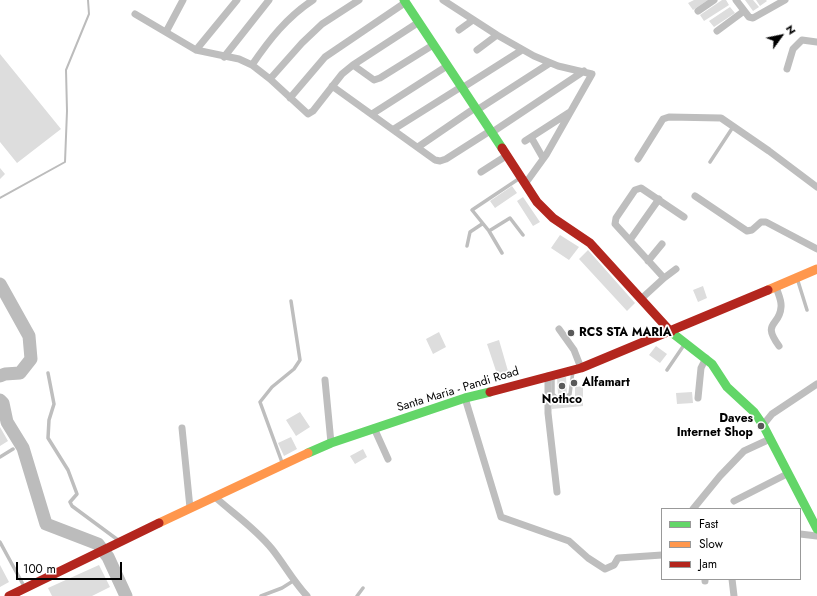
<!DOCTYPE html>
<style>
body{margin:0}
#map{position:relative;width:817px;height:596px;overflow:hidden;background:#fff;font-family:Jost,sans-serif}
canvas{display:block}
.legend{position:absolute;left:661px;top:508px;width:140px;height:72px;box-sizing:border-box;background:#fff;border:1px solid #999;margin:0;padding:5px 7px;list-style:none;font-size:12px;color:#000}
.legend li{display:flex;align-items:center;gap:8px;height:20px}
.legend b{width:20px;border:1px solid #999}
.north{position:absolute;left:761px;top:16px;width:40px;height:40px;-webkit-text-stroke:3px #fff;paint-order:stroke;rotate:57deg;font-size:11px;font-weight:700;line-height:16px;text-align:center;color:#000}
.north::after{content:'';display:block;margin:auto;width:14px;height:18px;background:#000;clip-path:polygon(50% 0,100% 100%,50% 72%,0 100%)}
.scale{position:absolute;left:16px;top:562px;width:106px;height:18px;box-sizing:border-box;border:2px solid #000;border-top:0;padding-left:5px;font-size:12px;line-height:14px;white-space:nowrap;color:#000;-webkit-text-stroke:3px #fff;paint-order:stroke}
</style>
<div id="map">
<canvas width="817" height="596"></canvas>
<ul class="legend">
<li><b style="height:5px;background:#63d668"></b>Fast</li>
<li><b style="height:5px;background:#ff974d"></b>Slow</li>
<li><b style="height:5px;background:#b3261e"></b>Jam</li>
</ul>
<div class="north">N</div>
<div class="scale">100 m</div>
</div>
<script>
const ctx = document.querySelector('canvas').getContext('2d');
ctx.lineJoin = 'round';
function strokePath(path, color, width, dash) { ctx.strokeStyle = color; ctx.lineWidth = width; ctx.lineCap = dash ? 'butt' : 'round'; ctx.setLineDash(dash || []); ctx.stroke(path); }
function fill(path, color) { ctx.fillStyle = color; ctx.fill(path, 'evenodd'); }
function label(font, color, halo, rows, align = 'center') {
  ctx.font = font + ' Jost,sans-serif'; ctx.lineWidth = 3.5; ctx.setLineDash([]); ctx.textBaseline = 'middle'; ctx.strokeStyle = halo; ctx.fillStyle = color; for (const [text, x, y, turn = 0] of rows) {
    ctx.save(); ctx.translate(x, y); ctx.rotate((+turn || 0) * Math.PI / 180); ctx.textAlign = isNaN(turn) ? turn : align; if (halo) ctx.strokeText(text, 0, 0); ctx.fillText(text, 0, 0); ctx.restore();
  }
}
const stream = new Path2D(`
 M0,198L65,162L67,111L66,70L89,14L88,0`);
const river = new Path2D(`
 M0,284L29,336L31,359L20,373L5,374L0,376
 M0,400L3,403L7,422L23,448L46,524L98,544L108,557L126,596`);
const building = new Path2D(`
 M694,0H708L693,10L688,3Z
 M722,0H726L729,5L704,21L700,15Z
 M745,0H753L759,7L753,11Z
 M756,0H766L767,1L760,6Z
 M730,7L735,13L714,27L709,21Z
 M0,54L61,129L17,163L0,142Z
 M0,168L5,174L0,179Z
 M512,186L517,193L495,208L490,201Z
 M523,197L540,222L533,226L517,201Z
 M560,235L579,247L569,260L551,248Z
 M588,250L635,303L627,311L579,259Z
 M703,286L707,298L698,302L693,290Z
 M439,332L446,347L433,354L426,339Z
 M499,340L508,371L497,374L487,344Z
 M656,346L667,354L660,363L649,355Z
 M566,377L567,394H558L557,378Z
 M583,386V406L552,409L551,401L575,399V387Z
 M692,392L693,403L677,404L676,393Z
 M300,412L310,427L296,436L286,420Z
 M0,427L8,441L0,446Z
 M291,437L297,449L284,456L278,443Z
 M363,449L367,457L355,464L350,456Z
 M0,565L9,582L0,587Z
 M99,565L110,587L92,596H52L48,588Z`);
const lane = new Path2D(`
 M710,162L733,127
 M489,231L510,218L523,235
 M467,246L470,232L482,224
 M502,253L489,231L472,210L520,178
 M797,278L807,310
 M667,370L684,345
 M48,373L54,404L49,420L48,438L68,470L77,494L70,502L72,506L118,540
 M553,376V394L558,399L564,398L570,394L573,371
 M0,457L13,449
 M283,465L260,402L272,387L294,369L300,360L291,301
 M0,542L25,588
 M261,596L282,588L293,581
 M357,596L363,588`);
const street = new Path2D(`
 M443,0L497,35L534,56L558,66L592,74L546,155L525,184
 M736,0L749,17L753,18L785,0
 M698,11L714,0
 M135,14L196,50L239,59L252,65L270,79L308,114L313,111L342,74L353,65L419,22
 M459,30L473,20
 M717,31L744,11
 M166,32L183,0
 M196,50L237,0
 M477,50L497,35
 M224,57L269,0
 M252,65C269,40 287,17 313,0
 M353,65L374,80L380,78L433,45
 M787,69L793,49L802,40L817,42
 M270,79L302,43L322,24L359,0
 M332,86L435,160L440,161L446,159L490,131
 M462,88L522,50
 M290,98L325,57L406,2
 M477,110L550,63
 M372,114L447,66
 M394,129L461,87
 M491,133L584,71
 M531,137L543,158
 M525,141L570,112
 M418,147L475,108
 M638,159L663,119L669,117L721,118L769,151L817,187
 M481,172L506,156
 M695,196L747,231L752,230L761,222H766L817,249
 M630,240L659,199
 M648,261L662,244
 M664,278L615,224L616,218L635,190L641,188L684,217
 M776,286C777,292 782,300 781,307C780,327 761,321 779,346
 M641,299L664,278L676,269
 M559,329L574,350L581,368
 M548,376V413L557,492
 M325,380L331,443
 M465,398L501,517L569,541L588,558L605,569L614,565L618,558L662,555
 M698,398L701,368L706,358
 M763,425L772,414L817,384
 M182,428L190,508
 M374,428L388,459
 M215,497C234,514 256,529 272,549C284,564 293,581 307,596
 M734,501L787,474
 M693,509L720,476L744,451L770,439
 M800,534L817,536
 M705,579V581
 M732,579L734,596`);
const fast = new Path2D(`
 M404,0L502,148
 M671,332L712,364L727,387L754,412L763,425L817,529
 M308,453L331,443L465,398L490,392`);
const slow = new Path2D(`
 M768,290L817,269
 M159,523L308,453`);
const jam = new Path2D(`
 M502,148L537,202L553,218L590,243L671,332
 M490,392L581,368L768,290
 M9,596L159,523`);
const markers = [
 [571,333,4,"#595959"],
 [574,383,4,"#595959"],
 [562,386,4,"#595959"],
 [761,426,4,"#595959"]
];
const poiNames = [
 ["RCS STA MARIA",579,333],
 ["Alfamart",582,383],
 ["Nothco",562,400,"center"],
 ["Daves",753,419,"right"],
 ["Internet Shop",753,433,"right"]
];
const streetNames = [
 ["Santa Maria - Pandi Road",458,390,-17]
];
strokePath(stream, '#bcbcbc', 2);
strokePath(river, '#bcbcbc', 13);
fill(building, '#ddd');
strokePath(lane, '#bebebe', 3.5);
strokePath(street, '#bebebe', 7);
strokePath(fast, '#63d668', 9);
strokePath(slow, '#ff974d', 9);
strokePath(jam, '#b3261e', 9);
for (const [x, y, r, color] of markers) { const dot = new Path2D(); dot.arc(x, y, r, 0, 2 * Math.PI); ctx.fillStyle = color; ctx.fill(dot); strokePath(dot, '#fff', 1.5); }
label('bold 12px', '#000', '#fff', poiNames, 'left');
label('12px', '#000', '#fff', streetNames);
</script>
